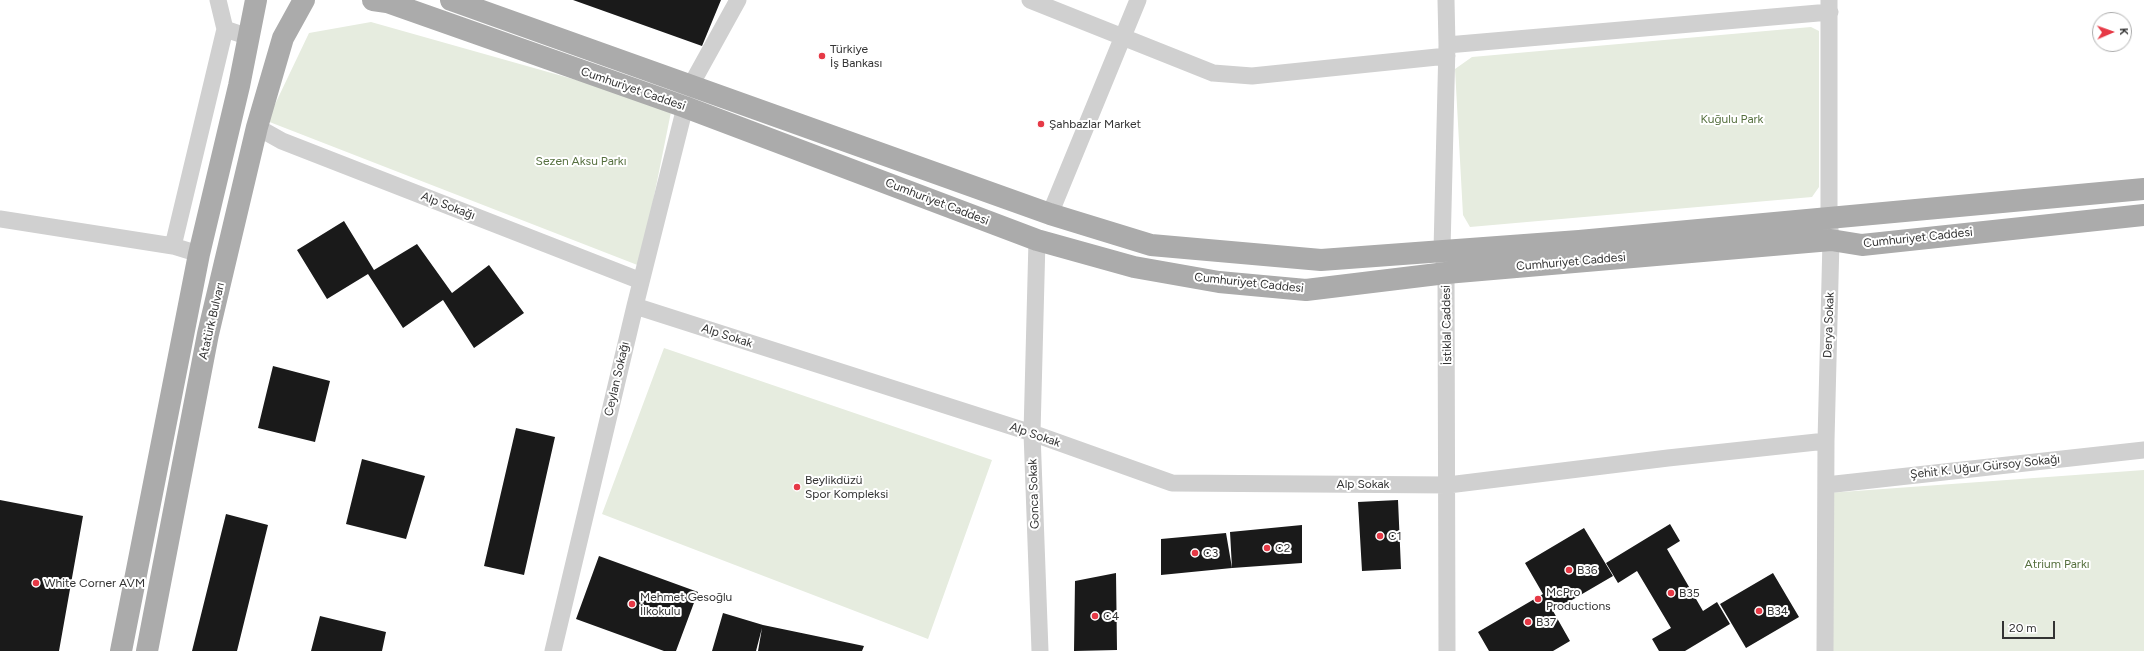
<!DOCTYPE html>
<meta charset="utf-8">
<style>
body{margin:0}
#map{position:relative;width:2144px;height:651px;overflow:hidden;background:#fff;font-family:Figtree,sans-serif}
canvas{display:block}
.north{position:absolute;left:2092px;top:12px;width:40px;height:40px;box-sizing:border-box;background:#fff;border:1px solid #adadad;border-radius:50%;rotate:88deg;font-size:11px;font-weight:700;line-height:16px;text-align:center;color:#333}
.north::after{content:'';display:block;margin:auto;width:14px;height:18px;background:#e63946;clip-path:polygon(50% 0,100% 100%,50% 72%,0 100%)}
.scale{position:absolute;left:2002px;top:621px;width:53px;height:18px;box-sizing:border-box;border:2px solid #333;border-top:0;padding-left:5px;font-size:12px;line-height:14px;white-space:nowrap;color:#333;-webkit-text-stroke:3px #fff;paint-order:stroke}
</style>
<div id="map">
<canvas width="2144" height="651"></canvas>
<div class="north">K</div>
<div class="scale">20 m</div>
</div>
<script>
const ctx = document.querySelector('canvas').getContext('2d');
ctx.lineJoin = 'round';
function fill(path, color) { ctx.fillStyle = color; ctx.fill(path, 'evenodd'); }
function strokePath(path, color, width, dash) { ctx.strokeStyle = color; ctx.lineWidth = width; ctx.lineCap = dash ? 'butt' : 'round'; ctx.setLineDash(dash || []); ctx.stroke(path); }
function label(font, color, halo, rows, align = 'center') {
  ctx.font = font + ' Figtree,sans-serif'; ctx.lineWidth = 4; ctx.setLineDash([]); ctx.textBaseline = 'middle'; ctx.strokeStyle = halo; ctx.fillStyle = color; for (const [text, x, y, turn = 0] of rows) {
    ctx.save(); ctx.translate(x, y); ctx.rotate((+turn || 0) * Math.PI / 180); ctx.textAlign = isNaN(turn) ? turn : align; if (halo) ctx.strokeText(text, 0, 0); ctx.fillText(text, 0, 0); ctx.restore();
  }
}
const green = new Path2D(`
 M371,22L672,107L640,266L267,121L309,33Z
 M1811,27L1819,31V187L1812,197L1470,227L1463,215L1455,69L1472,57Z
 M664,348L992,460L928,639L602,514Z
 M2144,470V651H1832L1828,493Z`);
const building = new Path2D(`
 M573,0H721L702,46Z
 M344,221L374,270L417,244L452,293L489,265L524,313L474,348L443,300L403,328L368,274L327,299L297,250Z
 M273,366L330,381L315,442L258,428Z
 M516,428L555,437L524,575L484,566Z
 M362,459L425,476L406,539L346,524Z
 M0,500L83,516L59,651H0Z
 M1398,500L1401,569L1362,571L1358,502Z
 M226,514L268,525L237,651H192Z
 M1670,524L1680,541L1667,549L1703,611L1717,602L1730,624L1685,651H1659L1652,639L1671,628L1637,571L1618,583L1606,563Z
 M1302,525V563L1232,568L1230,532Z
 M1584,528L1613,576L1553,611L1570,641L1553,651H1489L1478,632L1543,594L1525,563Z
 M1226,533L1232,568L1161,575V539Z
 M599,556L698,592L676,651H664L576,619Z
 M1116,573L1117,650L1074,651L1075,581Z
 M1773,573L1799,617L1746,648L1720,604Z
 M723,613L763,625L864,646L862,651H758L762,628L756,651H712Z
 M320,616L386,632L382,651H311Z`);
const minor = new Path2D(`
 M218,0L225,29
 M1030,0L1213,73L1252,76L1447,56
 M1446,0L1447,45L1442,250L1446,273L1447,651
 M1447,45L1830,12
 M691,85L738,0
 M257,127L282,141L641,281
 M1050,214L1138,0
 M0,219L173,246L199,254
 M1037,240L1032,433L1040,651
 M173,246L225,29L249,37
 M635,306L1032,433L1172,483L1448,485L1668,458L1826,441
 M1826,485L2144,450
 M553,651L635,306L685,107
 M1825,651L1826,441L1831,240L1829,219V0`);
const major = new Path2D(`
 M373,0L387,2L685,107L1037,240L1134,267L1219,282L1306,290L1446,273L1831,240L1862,245L2144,215
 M451,0L1050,214L1151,245L1321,260L1579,241L2144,189
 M121,651L199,254L239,86L256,0
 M147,651L208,334L257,127L283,38L304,0`);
const markers = [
 [822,56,4,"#e63946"],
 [1041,124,4,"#e63946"],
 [797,487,4,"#e63946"],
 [1380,536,4,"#e63946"],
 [1267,548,4,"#e63946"],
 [1195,553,4,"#e63946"],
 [1569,570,4,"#e63946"],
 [36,583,4,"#e63946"],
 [1671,593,4,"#e63946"],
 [1538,599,4,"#e63946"],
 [632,604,4,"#e63946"],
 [1759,611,4,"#e63946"],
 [1095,616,4,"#e63946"],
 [1528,622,4,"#e63946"]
];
const poiNames = [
 ["Türkiye",830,49],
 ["İş Bankası",830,63],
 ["Şahbazlar Market",1049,124],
 ["Beylikdüzü",805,480],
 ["Spor Kompleksi",805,494],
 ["C1",1388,536],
 ["C2",1275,548],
 ["C3",1203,553],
 ["B36",1577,570],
 ["White Corner AVM",44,583],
 ["McPro",1546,592],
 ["Productions",1546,606],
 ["B35",1679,593],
 ["Mehmet Gesoğlu",640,597],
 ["İlkokulu",640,611],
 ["B34",1767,611],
 ["C4",1103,616],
 ["B37",1536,622]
];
const streetNames = [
 ["Cumhuriyet Caddesi",633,89,19],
 ["Cumhuriyet Caddesi",937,202,21],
 ["Alp Sokağı",448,206,21],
 ["Cumhuriyet Caddesi",1918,238,-6],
 ["Cumhuriyet Caddesi",1571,262,-5],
 ["Cumhuriyet Caddesi",1249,283,6],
 ["Atatürk Bulvarı",212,321,-77],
 ["İstiklal Caddesi",1447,325,-91],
 ["Derya Sokak",1829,325,-88],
 ["Alp Sokak",727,336,18],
 ["Ceylan Sokağı",617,379,-77],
 ["Alp Sokak",1035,435,19],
 ["Şehit K. Uğur Gürsoy Sokağı",1985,467,-6],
 ["Alp Sokak",1363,484],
 ["Gonca Sokak",1034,494,-92]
];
const parkNames = [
 ["Kuğulu Park",1732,119],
 ["Sezen Aksu Parkı",581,161],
 ["Atrium Parkı",2057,564]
];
fill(green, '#e6ecdf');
fill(building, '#1a1a1a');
strokePath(minor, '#d0d0d0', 17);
strokePath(major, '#ababab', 22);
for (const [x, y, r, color] of markers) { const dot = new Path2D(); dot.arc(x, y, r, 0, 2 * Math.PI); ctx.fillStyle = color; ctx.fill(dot); strokePath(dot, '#fff', 1.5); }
label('12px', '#333', '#fff', poiNames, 'left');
label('12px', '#333', '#fff', streetNames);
label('12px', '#56703f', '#fff', parkNames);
</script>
